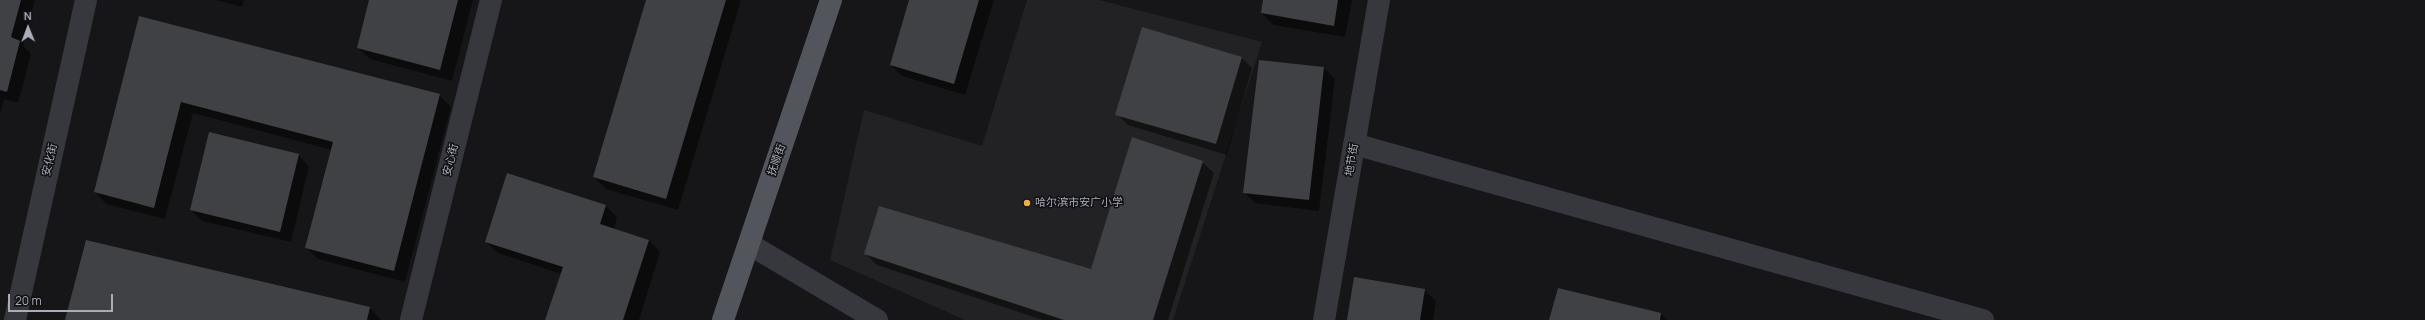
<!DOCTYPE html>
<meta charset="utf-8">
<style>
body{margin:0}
#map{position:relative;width:2425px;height:320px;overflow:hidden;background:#161618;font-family:Manrope,sans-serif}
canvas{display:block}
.north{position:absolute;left:8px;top:8px;width:40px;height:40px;-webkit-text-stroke:3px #111113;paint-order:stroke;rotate:359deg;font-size:11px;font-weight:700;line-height:16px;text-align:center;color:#a8adb8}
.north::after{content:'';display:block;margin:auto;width:14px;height:18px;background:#a8adb8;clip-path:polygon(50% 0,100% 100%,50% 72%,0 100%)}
.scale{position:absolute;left:8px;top:294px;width:105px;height:18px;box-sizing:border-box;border:2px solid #a8adb8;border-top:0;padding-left:5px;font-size:12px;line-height:14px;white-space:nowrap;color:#a8adb8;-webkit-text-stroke:3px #111113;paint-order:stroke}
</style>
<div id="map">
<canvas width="2425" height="320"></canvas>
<div class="north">N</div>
<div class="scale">20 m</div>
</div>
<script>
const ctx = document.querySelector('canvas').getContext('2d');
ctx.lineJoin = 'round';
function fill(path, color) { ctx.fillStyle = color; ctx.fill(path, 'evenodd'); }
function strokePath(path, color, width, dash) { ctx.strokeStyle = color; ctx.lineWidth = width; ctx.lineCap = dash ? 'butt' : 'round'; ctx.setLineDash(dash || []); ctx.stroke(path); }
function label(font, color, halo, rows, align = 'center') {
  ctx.font = font + ' Manrope,"Noto Sans SC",sans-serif'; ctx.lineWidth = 3; ctx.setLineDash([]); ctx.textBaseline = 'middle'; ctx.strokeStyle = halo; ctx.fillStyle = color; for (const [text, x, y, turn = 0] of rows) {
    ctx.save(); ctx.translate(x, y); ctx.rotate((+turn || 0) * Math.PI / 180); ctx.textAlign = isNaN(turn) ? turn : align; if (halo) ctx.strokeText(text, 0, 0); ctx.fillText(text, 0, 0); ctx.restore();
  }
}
const built = new Path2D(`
 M1027,0H1099L1262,42L1173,320H965L830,260L864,110L982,146Z`);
const shadow = new Path2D(`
 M0,0H35L23,46L31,54L18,103L4,99L0,114Z
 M216,0H244L242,7Z
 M370,0H473L452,81L370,59L358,48Z
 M648,0H741L678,210L606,189L594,177Z
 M910,0H994L965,95L902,76L891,65Z
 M1264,0H1352L1345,37L1273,25L1262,13Z
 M140,18L439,95L451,107L405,282L318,259L306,248L332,150L193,113L165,219L106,204L95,192Z
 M1241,57L1252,68L1227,155L1128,125L1117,114Z
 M1324,68L1335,79L1319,211L1255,203L1244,192Z
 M298,155L309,166L291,242L202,221L191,210Z
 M1202,162L1214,173L1168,320H1043L877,265L866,254L1091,270Z
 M508,175L606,206L617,217L614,229L649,240L660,252L639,320H547L561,274L498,253L486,242Z
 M87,241L370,308L381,320H66Z
 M1424,290L1436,301L1433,320H1348Z
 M1661,314L1667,320H1550Z`);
const building = new Path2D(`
 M0,0H21L11,37L20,41L7,92L0,90Z
 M369,0H458L440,70L357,48Z
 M646,0H726L666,199L593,177Z
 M909,0H979L954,84L890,65Z
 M1263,0H1338L1334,26L1261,13Z
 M139,16L440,94L394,271L305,248L333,142L181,102L154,208L94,192Z
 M1142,27L1242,57L1216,144L1115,115Z
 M1259,60L1324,67L1309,200L1243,193Z
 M209,132L299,154L280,232L190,210Z
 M1132,137L1203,161L1153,320H1064L864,254L879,206L1091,269Z
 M507,173L606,205L600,224L649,240L623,320H545L563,267L485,242Z
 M86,240L370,307L367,320H65Z
 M1354,277L1425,289L1420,320H1347Z
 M1558,288L1661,313L1660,320H1549Z`);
const minor = new Path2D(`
 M1354,144L1983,320
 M749,244L877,320
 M15,320L86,0
 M411,320L491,0
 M1324,320L1379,0`);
const major = new Path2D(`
 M723,320L831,0`);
const markers = [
 [1027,203,4,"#f2b134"]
];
const streetNames = [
 ["安化街",50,160,-77],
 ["安心街",451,160,-76],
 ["抚顺街",777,160,-71],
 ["地节街",1352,160,-80]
];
const poiNames = [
 ["哈尔滨市安广小学",1035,203]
];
fill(built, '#222225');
fill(shadow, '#0007');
fill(building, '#404145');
strokePath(minor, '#37383d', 22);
strokePath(major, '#53555c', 22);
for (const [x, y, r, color] of markers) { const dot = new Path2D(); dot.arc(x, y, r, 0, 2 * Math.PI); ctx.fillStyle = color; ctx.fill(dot); strokePath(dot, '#111113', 1.5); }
label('11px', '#a8adb8', '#111113', streetNames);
label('11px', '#a8adb8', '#111113', poiNames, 'left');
</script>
